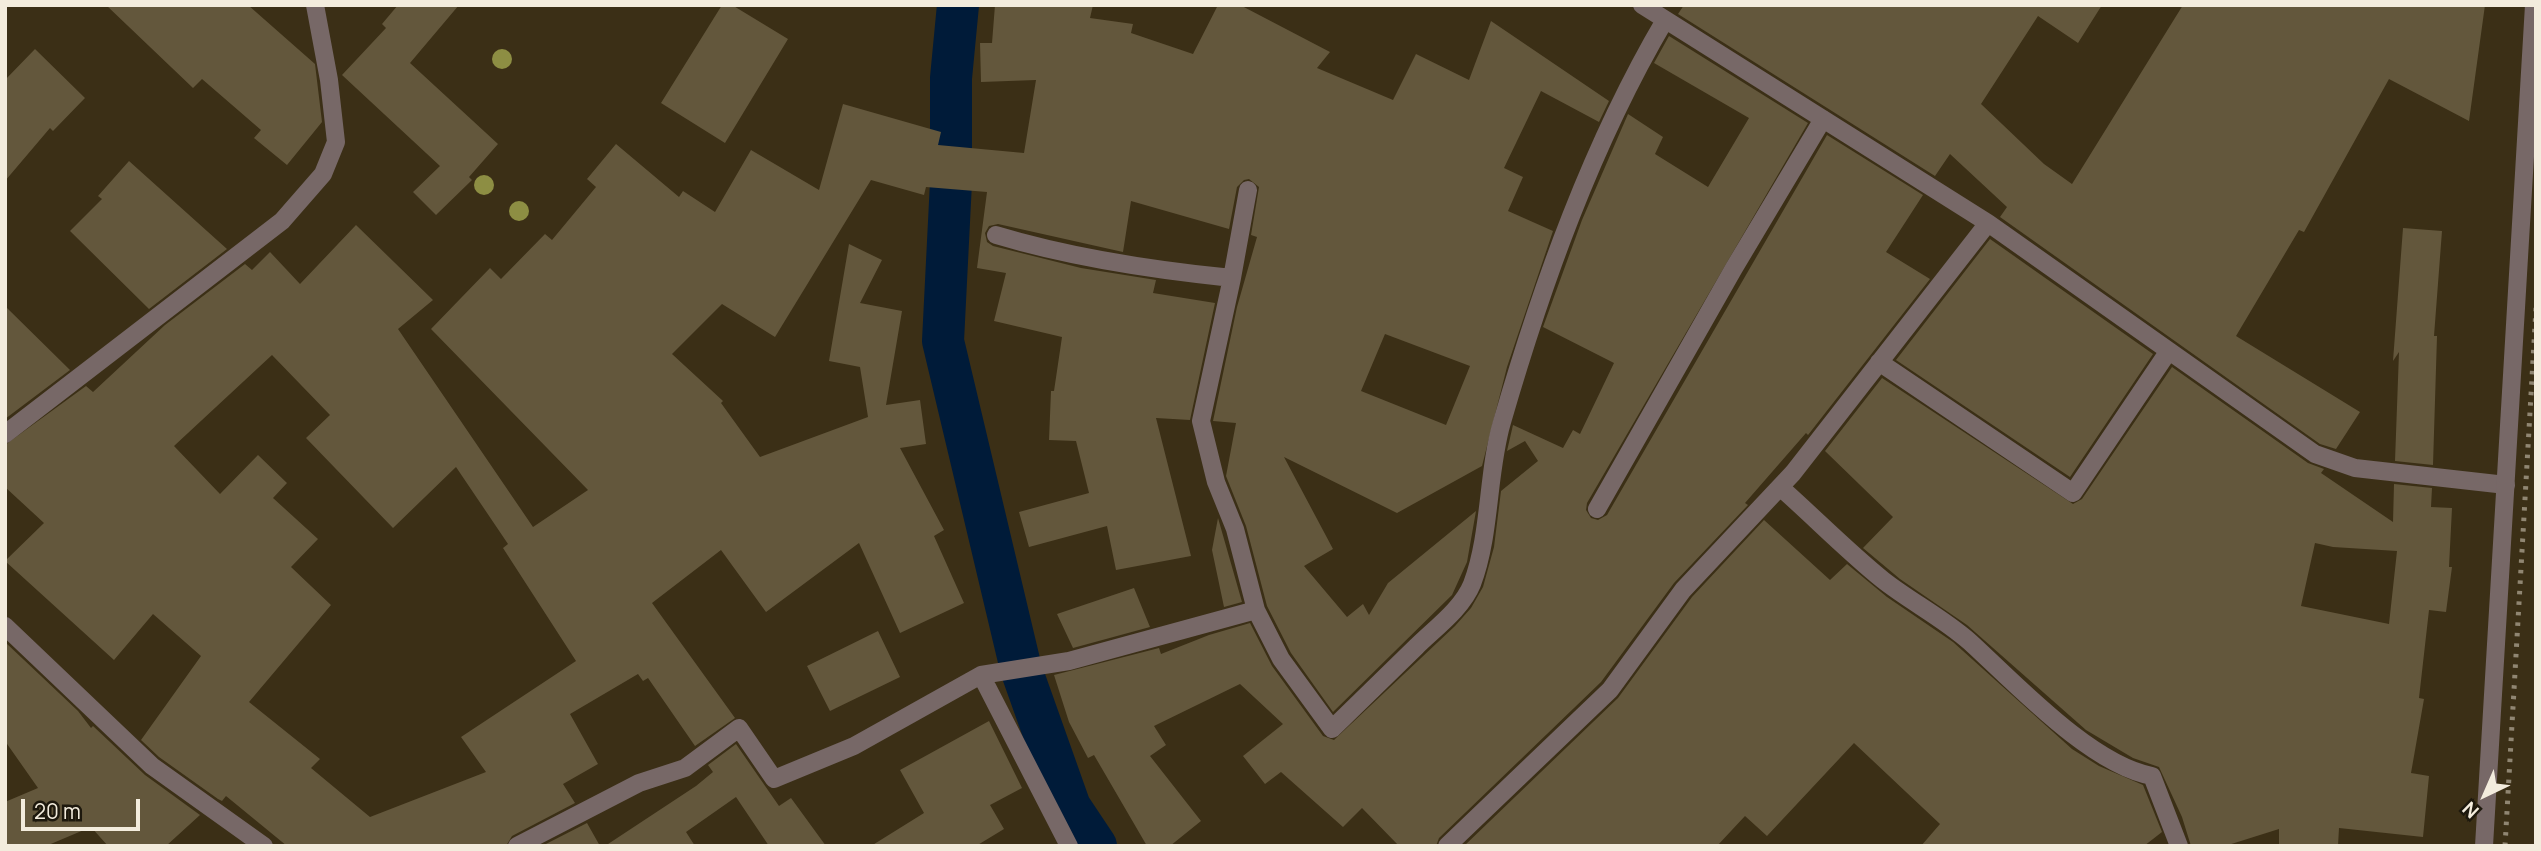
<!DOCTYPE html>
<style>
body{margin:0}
#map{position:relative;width:2541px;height:851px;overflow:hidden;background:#3b2f16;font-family:Manrope,sans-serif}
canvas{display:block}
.frame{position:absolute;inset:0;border:7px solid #f3ecdd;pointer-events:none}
.north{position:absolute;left:2450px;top:760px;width:70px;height:70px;-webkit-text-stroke:5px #1d180d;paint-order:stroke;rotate:224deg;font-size:19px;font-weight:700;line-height:28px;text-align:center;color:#f3ecdd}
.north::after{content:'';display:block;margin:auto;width:24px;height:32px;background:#f3ecdd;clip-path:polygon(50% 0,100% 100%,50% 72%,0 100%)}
.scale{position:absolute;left:21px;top:799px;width:119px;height:32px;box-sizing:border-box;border:4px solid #f3ecdd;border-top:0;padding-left:9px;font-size:21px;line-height:24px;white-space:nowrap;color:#f3ecdd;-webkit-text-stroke:5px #1d180d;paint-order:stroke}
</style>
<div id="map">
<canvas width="2541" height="851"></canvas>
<div class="frame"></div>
<div class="north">N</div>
<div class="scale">20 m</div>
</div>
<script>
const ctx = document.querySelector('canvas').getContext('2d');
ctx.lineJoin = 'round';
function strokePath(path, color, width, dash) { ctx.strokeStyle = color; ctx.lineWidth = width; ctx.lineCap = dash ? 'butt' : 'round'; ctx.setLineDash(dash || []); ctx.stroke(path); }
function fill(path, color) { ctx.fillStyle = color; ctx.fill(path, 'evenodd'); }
const canal = new Path2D(`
 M958,5L951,78V182L943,341L1021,669L1070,807L1096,846`);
const building = new Path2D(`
 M106,5H248L315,64L322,122L287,165L254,138L261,130L202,79L193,88Z
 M398,5H459L410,63L498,144L469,177L472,180L436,215L413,192L440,166L342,75L386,28L382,24Z
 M722,5H732L788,39L725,143L661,103Z
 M995,5H1093L1090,18L1133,24L1131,33L1193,54L1218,5H1240L1330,52L1317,68L1393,100L1416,54L1469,80L1491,21L1609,101L1599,122L1541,91L1504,168L1523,177L1508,211L1553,231L1507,367L1482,466L1397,513L1284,457L1333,549L1304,566L1347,617L1363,604L1369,615L1388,583L1476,511L1467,562L1452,595L1333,712L1291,653L1267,606L1246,526L1226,476L1236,423L1213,421L1237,307L1257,237L1251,235L1259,187L1249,179L1244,180L1237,187L1229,229L1131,201L1123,252L998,224L989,226L985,233L987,242L993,246L1081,268L1156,280L1153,293L1215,303L1190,420L1156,418L1191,556L1116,570L1107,526L1029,547L1019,512L1089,493L1076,441L1049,440L1051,391H1054L1062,337L994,321L1006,273L977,268L987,192L926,187L924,195L871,180L775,337L722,304L672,354L723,401L721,403L760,457L868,417L860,367L829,361L849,244L882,260L860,303L902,311L886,405L920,400L926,444L900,448L944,530L934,536L964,603L900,633L859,543L766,612L721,550L652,603L735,718L695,746L648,678L643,681L638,674L570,714L598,764L563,784L575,803L512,836L506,846H287L226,796L222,801L218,799L159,757L141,740L201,656L153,614L114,660L5,561L44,523L5,487V445L86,386L93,392L165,325L245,264L252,270L270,252L300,284L356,225L433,300L398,329L533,527L588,490L431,329L490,268L501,279L545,234L552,240L596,187L587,179L616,144L679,197L683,191L715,212L751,150L819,190L843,104L941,132L938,145L1024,153L1036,80L981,82L980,43H992ZM1385,334L1470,366L1446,425L1361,391ZM272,355L330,415L306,438L393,528L456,467L508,544L503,548L576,661L461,737L486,772L370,817L311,768L320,759L249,702L331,605L291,567L318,539L273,498L287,483L258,455L220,494L174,446Z
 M1684,5H2102L2078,43L2038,16L1981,104L2044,164L2072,184L2183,5H2485L2469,121L2389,79L2304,232L2299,230L2236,336L2360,412L2336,449L2320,444L2000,217L2007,207L1950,154L1935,176L1678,14Z
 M1669,36L1808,123L1587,503L1586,510L1591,518L1598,520L1607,515L1827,135L1923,195L1886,252L1930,279L1808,435L1806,433L1745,503L1748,505L1674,583L1601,682L1439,838L1436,846H1399L1362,808L1343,827L1281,772L1265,784L1243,756L1283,724L1240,684L1154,726L1166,745L1150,756L1201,821L1170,846H1147L1094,755L1088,758L1069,722L1054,675L1159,648L1161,654L1209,635L1250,623L1272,666L1323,736L1334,740L1455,626L1471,608L1483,587L1494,547L1501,491L1538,461L1525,441L1507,451L1513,425L1563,448L1573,430L1580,434L1614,363L1543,327L1582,220L1628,114L1663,137L1655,154L1708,187L1749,118L1654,63Z
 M35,49L85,98L53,131L50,128L5,181V80Z
 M129,161L227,249L149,309L70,231L102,199L98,196Z
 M2403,228L2442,231L2434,336H2437L2433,465L2395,461L2399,352L2393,361Z
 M1990,239L2153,354L2070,477L1896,360Z
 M5,306L70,370L5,419Z
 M2172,367L2308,463L2324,469L2321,473L2393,522L2394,484L2432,488L2431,507L2452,508L2449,567H2452L2446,612L2429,610L2419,698L2424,699L2411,773L2429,776L2423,837L2339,828L2338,846H2279V829L2225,846H2191L2182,817L2159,767L2133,758L2086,730L1967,625L1900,579L1863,548L1893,517L1825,451L1882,378L2073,504L2082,499ZM2315,543L2333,547L2397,551L2389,624L2301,606Z
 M1218,518L1242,602L1224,607L1212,550Z
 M1764,520L1830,580L1847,564L1887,597L1953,642L2072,749L2099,766L2143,785L2162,832L2144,846H1921L1940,824L1854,743L1767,836L1745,816L1717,846H1464L1618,698L1692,597Z
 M1134,588L1150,627L1073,648L1057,614Z
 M878,631L900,677L830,711L807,666Z
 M5,642L78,711L91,728L93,726L145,775L200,815L166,846H108L91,827L46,846H5V802L38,788L5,741Z
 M989,721L1022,788L990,805L1004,829L976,846H871L924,813L900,770Z
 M736,744L779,806L791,798L826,846H769L736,797L686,832L695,846H605L696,786L713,772L708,765Z
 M587,823L600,846H542Z`);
const minor = new Path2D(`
 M1642,5L1988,223L2315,454L2355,468L2506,485
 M1248,190L1232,278L1201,421L1216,482L1235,529L1256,610L1281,659L1332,729C1360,702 1388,674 1416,647C1434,629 1462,609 1472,584C1491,534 1487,473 1502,422C1542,284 1592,144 1665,20
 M996,235C1072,258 1153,270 1232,278
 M1879,362L2073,493L2168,352
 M5,434L282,221L323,174L336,142L329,80L315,5
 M1780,487C1814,517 1847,551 1883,580C1911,602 1943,618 1970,642C2015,683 2091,765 2152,776L2179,846
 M1597,509L1734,268L1823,119
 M5,626L152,766L264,846
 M981,675L1069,846
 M517,846L639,783L685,768L739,728L774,779L854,746L981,675L1069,661L1256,610
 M1447,846L1610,690L1683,590L1793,473L1988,223`);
const tertiary = new Path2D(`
 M2484,846L2534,5`);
const rail = new Path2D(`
 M2505,846L2536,308`);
const trees = [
 [502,59],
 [484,185],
 [519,211]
];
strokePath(canal, '#001b39', 42);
fill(building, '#63573c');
strokePath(minor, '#776867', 18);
strokePath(tertiary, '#776867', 18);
strokePath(rail, '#908672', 5, [3.5, 7]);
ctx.fillStyle = '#8d8e43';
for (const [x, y] of trees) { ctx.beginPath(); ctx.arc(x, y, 10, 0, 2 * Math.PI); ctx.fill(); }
</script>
